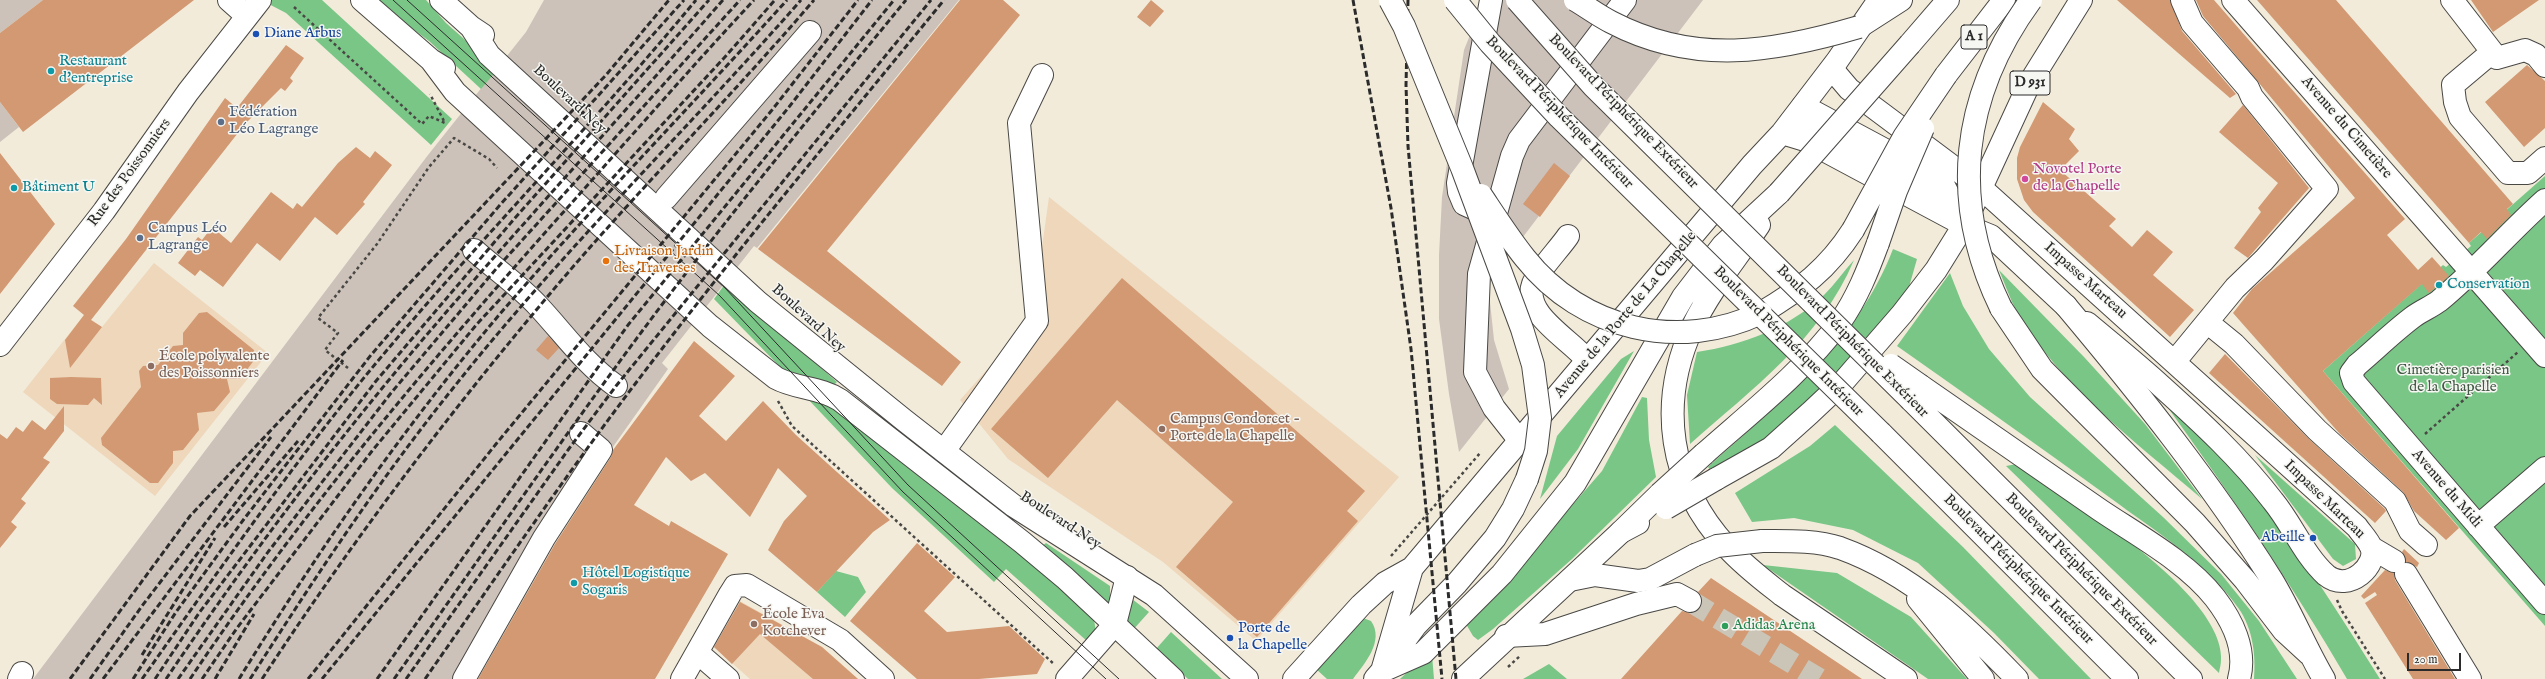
<!DOCTYPE html>
<meta charset="utf-8">
<style>
body{margin:0}
#map{position:relative;width:2545px;height:679px;overflow:hidden;background:#f2ebda;font-family:"IM FELL English",serif}
canvas{display:block}
.scale{position:absolute;left:2407px;top:653px;width:54px;height:18px;box-sizing:border-box;border:2px solid #2b2b2b;border-top:0;padding-left:5px;font-size:12px;line-height:14px;white-space:nowrap;color:#2b2b2b;-webkit-text-stroke:3px #f6f6f2;paint-order:stroke}
</style>
<div id="map">
<canvas width="2545" height="679"></canvas>
<div class="scale">20 m</div>
</div>
<script>
const ctx = document.querySelector('canvas').getContext('2d');
ctx.lineJoin = 'round';
function fill(path, color) { ctx.fillStyle = color; ctx.fill(path, 'evenodd'); }
function strokePath(path, color, width, dash) { ctx.strokeStyle = color; ctx.lineWidth = width; ctx.lineCap = dash ? 'butt' : 'round'; ctx.setLineDash(dash || []); ctx.stroke(path); }
function label(font, color, halo, rows, align = 'center') {
  ctx.font = font + ' "IM FELL English",serif'; ctx.lineWidth = 3; ctx.setLineDash([]); ctx.textBaseline = 'middle'; ctx.strokeStyle = halo; ctx.fillStyle = color; for (const [text, x, y, turn = 0] of rows) {
    ctx.save(); ctx.translate(x, y); ctx.rotate((+turn || 0) * Math.PI / 180); ctx.textAlign = isNaN(turn) ? turn : align; if (halo) ctx.strokeText(text, 0, 0); ctx.fillText(text, 0, 0); ctx.restore();
  }
}
const built = new Path2D(`
 M1049,197L1399,477L1256,641L1163,562L1008,459L960,400L1032,319Z
 M154,263L268,353L155,496L23,392L84,315L102,327Z
 M740,601L822,647L858,679H750L714,647Z`);
const industrial = new Path2D(`
 M0,0H43L0,33Z
 M544,0H959L757,248L754,246L662,363L668,369L574,502L475,679H33L428,155L526,32Z
 M1484,0H1703L1488,283L1494,340L1509,389L1459,452L1449,394L1439,319V255L1442,197L1464,50Z
 M0,102L19,127L0,142Z`);
const green = new Path2D(`
 M261,0H322L452,119L431,145L286,13Z
 M374,0H426L446,23L498,69L481,89L429,41Z
 M2545,176V626L2323,371L2443,265L2446,267L2471,246L2469,243Z
 M1893,249L1917,259L1909,287L1882,333L1778,432L1712,472L1708,467C1780,402 1858,341 1893,249Z
 M1854,260C1821,339 1752,389 1690,444L1687,395L1697,352C1743,345 1789,328 1824,295C1835,284 1844,271 1854,260Z
 M1999,270L2084,357L2145,424L2202,499C2136,442 2062,388 2017,312C2010,299 2005,284 1999,270Z
 M1950,273L1963,306L1989,349L2030,397L2163,517L2221,574L2259,621L2297,679H2254C2256,656 2253,629 2239,609C2206,562 2155,531 2109,497C2039,446 1968,396 1897,346Z
 M725,284L837,382L833,386L787,374L714,299Z
 M1634,351L1578,449L1540,499L1557,436L1621,359Z
 M806,397L826,404L848,419L1022,553L1094,619L1096,633L1088,642L1006,569L994,582L892,488Z
 M1642,397L1647,398L1649,440L1656,477L1572,559L1493,629L1478,640L1473,636L1466,624L1479,612L1602,471Z
 M2166,405C2184,422 2203,437 2220,455C2282,522 2331,601 2380,679H2347C2291,583 2231,495 2166,405Z
 M1835,425L1963,547L2091,679H2039L1994,633L1918,563L1853,530L1794,518L1752,522L1735,493L1810,446Z
 M2255,455L2355,544L2356,559L2343,566L2333,559Z
 M2017,464C2066,498 2245,603 2219,673L2006,466Z
 M1046,543L1110,586V605L1041,547Z
 M1763,565L1837,573L1911,617L1967,679H1928Z
 M836,571L858,577L866,592L845,617L817,592Z
 M1132,599L1149,612L1132,631L1127,625L1128,601Z
 M1363,618L1371,621C1385,641 1364,664 1353,679H1327L1315,668Z
 M1171,632L1222,679H1188L1156,649Z
 M1432,655L1434,679H1400L1417,663Z
 M1549,664L1567,679H1523Z`);
const building = new Path2D(`
 M43,0H194L23,132L0,102V33Z
 M960,0H1003L1020,15L827,251L961,362L942,386L758,249Z
 M1151,0L1164,11L1150,27L1137,17Z
 M2117,0H2170L2182,31L2236,94L2230,98Z
 M2196,0H2214L2405,219L2387,235L2418,270L2432,257L2449,276L2429,293L2422,284L2323,371L2459,528L2446,540L2414,511L2403,492L2340,434L2233,313L2252,289L2355,198L2203,16Z
 M2257,0H2336L2513,204L2507,209L2511,215L2487,239L2481,232L2469,243Z
 M2471,0H2539L2493,32Z
 M286,45L304,58L290,78L293,81L285,91L281,88L245,124L91,320L102,327L70,368L65,340L84,315L73,306L126,239L225,98L237,108Z
 M2527,65L2545,81V128L2524,147L2485,102Z
 M2043,102L2075,129L2069,139L2079,151L2060,170L2116,219L2109,226L2132,247L2147,230L2173,252L2153,275L2194,310L2170,337L2033,212L2024,200L2017,179V158L2020,147Z
 M2243,105L2309,188L2248,258L2234,248L2261,212L2258,208L2278,183L2219,132Z
 M356,147L370,158L375,151L392,165L363,202L365,204L337,235L315,217L280,261L257,243L223,287L200,270L195,276L178,263L198,237L202,240L212,227L231,243L271,192L293,209L297,203L302,207L338,163Z
 M0,153L55,224L0,294Z
 M1554,163L1570,176L1540,217L1523,204Z
 M1122,278L1365,491L1347,511L1358,521L1257,637L1176,567L1233,502L1117,400L1048,478L991,429Z
 M207,312L254,350L255,359L240,379H227L230,392L214,411L197,413L199,430L183,450L173,451V463L158,483H150L102,445L101,438L141,387L139,371L143,366L158,365L173,346L183,345V333L199,313Z
 M548,336L559,348L548,360L536,350Z
 M694,341L735,376L699,416L726,441L763,401L796,435L890,520L873,532L817,592L768,550L784,521L807,496L778,468L750,517L705,473L691,481L666,457L634,505L669,526L671,521L728,554L655,679H478L555,544L611,457L613,450Z
 M2225,354L2309,439L2385,509L2386,511L2375,523L2209,373Z
 M71,377L101,378L102,405L94,398L88,405L57,404L50,399V378Z
 M64,406V431L43,458L50,462L21,499L26,503L11,522L17,527L0,548V434L7,439L16,427L23,432L32,420L45,430Z
 M917,543L955,577L924,611L947,632L1009,626L1045,659L1037,674L979,679H917L850,621Z
 M2404,549L2419,563L2417,567L2406,562L2402,552Z
 M2385,570L2394,573L2395,580L2455,679H2413L2365,603L2377,595L2375,592L2364,599L2361,596Z
 M1711,578L1862,679H1621L1682,611L1691,613L1701,607L1702,600L1698,592Z
 M740,602L822,647L858,679H813L760,634L732,664L714,647Z`);
const minorTunnel = new Path2D(`
 M1690,601L1819,679`);
const path = new Path2D(`
 M294,7L422,124L429,116L445,123L430,94
 M348,368L325,350L338,333L318,318L377,244L429,167L454,138L489,159L497,168
 M778,401L792,426L1055,665
 M2425,434L2518,352
 M1391,556L1481,452
 M2337,600L2342,611L2385,679
 M1508,667L1521,655`);
const minor = new Path2D(`
 M229,0L247,16
 M2233,0L2545,356
 M2452,0L2497,58L2525,50L2536,55L2545,66
 M2491,53L2453,85L2455,102L2460,117L2508,173H2528L2545,158
 M1832,69L1849,89L1980,187L2357,527C2361,533 2368,540 2371,547C2379,564 2349,594 2326,575C2304,555 2292,524 2273,501C2240,458 2201,422 2161,386C2137,364 2112,344 2087,323
 M1803,106L1941,180L1964,225
 M1791,122L1934,195L1952,213
 M666,198L810,32
 M2545,200C2508,233 2477,270 2439,301C2431,307 2421,311 2413,317C2393,332 2376,349 2357,365L2351,373L2354,382L2545,603
 M1484,213L1464,204L1459,192L1458,183L1491,0
 M1568,236C1560,248 1537,272 1533,284C1522,314 1570,339 1587,360
 M474,250C495,269 520,286 539,307C565,335 585,364 616,386
 M2207,322L2234,344L2317,430L2395,501L2410,531L2426,545
 M0,345L104,211L188,92L260,0
 M2175,361L2235,288L2264,260L2327,189L2252,97L2248,88L2192,23L2182,0
 M1520,441L1494,408L1475,372L1479,274L1512,156L1519,140L1625,0
 M944,451L1037,321L1019,123L1042,75
 M2478,526L2545,468
 M2372,548L2394,561
 M2406,574L2470,679
 M1506,636L1545,634L1636,604L1677,594L1690,601
 M698,653L728,679
 M19,679L22,673
 M464,679L544,538L601,450L581,433
 M682,679L730,594L735,586L747,585L840,640L883,679
 M1067,679L1115,624L1127,577`);
const major = new Path2D(`
 M362,0L431,60L444,68
 M441,0L471,27L483,35
 M471,27L489,55L758,302L904,420L1014,506L1154,595L1247,679
 M431,60L455,92L710,326L776,378C796,389 820,387 840,400L1022,542L1065,578L1173,679
 M1782,133L1805,140L1964,225L1991,236L2066,306
 M1716,479L1771,448L1810,413L1843,382L1902,314L1936,270L1964,225L2030,82L2081,0
 M1294,679L1361,605L1385,583L1412,568L1752,165L1782,133L1837,61L1879,0
 M1375,679L1382,671L1412,568
 M1463,679L1621,532L1638,523`);
const highway = new Path2D(`
 M1859,27L1901,0
 M1910,44L1948,0
 M1946,75L2004,0
 M1759,225C1737,258 1710,290 1693,326C1657,404 1669,484 1727,547C1743,565 1763,580 1782,595L1906,679
 M2066,306C2139,393 2211,483 2272,580C2291,611 2305,647 2324,679
 M2001,308L2042,369L2195,523L2245,580L2284,631L2309,654
 M1761,313C1800,290 1828,269 1853,230
 M1921,386C1981,427 2040,469 2100,510C2137,535 2187,562 2215,598C2232,620 2247,650 2239,679
 M1911,400L2191,679
 M1881,433L2127,679
 M1704,454C1749,414 1804,371 1840,322C1857,298 1868,270 1878,243
 M1621,532L1660,494
 M1762,541C1787,541 1816,540 1840,548C1912,574 1965,625 2017,679
 M1570,580L1595,575L1638,581L1650,579L1695,555
 M1918,599L1983,679
 M1383,670L1416,625L1457,583L1495,538L1513,509L1527,479
 M1382,671L1423,653L1502,574L1575,483L1683,297L1723,245L1779,193`);
const tram = new Path2D(`
 M393,0L720,296L903,492L1106,679
 M407,0L725,288L908,485L1119,679`);
const rail = new Path2D(`
 M1353,0L1391,208L1411,349L1442,679
 M1408,0L1406,85L1408,146L1456,679
 M224,527L298,441
 M142,655L215,538
 M70,679L190,516L606,75L669,0
 M90,679L142,606L271,437
 M103,679L343,360
 M133,679L176,612L244,519L371,355L500,205L684,0
 M142,679C215,576 287,472 367,374C473,246 590,128 696,0
 M155,679L199,613L376,381L515,218L709,0
 M166,679C247,559 336,441 430,331C526,219 626,111 723,0
 M178,679L268,552L391,393L496,269L740,0
 M190,679C307,504 444,345 585,188C641,125 696,62 754,0
 M202,679L237,628L372,451L477,324L724,58L775,0
 M215,679L254,614
 M239,679C319,549 406,424 505,308C596,203 694,103 787,0
 M250,679C314,579 379,480 454,387C562,251 687,130 801,0
 M262,679C347,549 438,427 538,308C626,202 724,105 814,0
 M308,679L496,444L772,110L858,0
 M322,679L789,107L872,0
 M377,679L628,325L894,0
 M394,679C475,565 554,450 637,338C723,222 815,111 906,0
 M406,679L568,450L616,386L931,0
 M425,679C501,570 576,460 658,354C750,234 848,118 944,0`);
const majorBridge = new Path2D(`
 M1666,508L1716,479`);
const highwayBridge = new Path2D(`
 M1390,0L1404,26L1462,168L1522,329L1533,365L1540,418L1536,451L1527,479
 M1455,0L1490,43L1559,117L1881,433
 M1517,0L1594,87L1911,400
 M1575,0C1587,7 1599,16 1611,22C1695,66 1774,52 1859,27
 M1779,193L1910,44
 M1481,195C1495,216 1509,238 1525,258C1582,330 1679,352 1761,313
 M1853,230L1904,137L1946,75
 M1878,243L1896,191L1923,128
 M2001,308C1949,201 1961,96 2031,0
 M1891,365L1921,386
 M1660,494L1704,454
 M1695,555L1717,546L1762,541`);
const markers = [
 [256,34,4,"#1a4fb4"],
 [51,71,4,"#0f9aa8"],
 [221,122,4,"#5c6f8a"],
 [2025,179,4,"#d1479c"],
 [14,188,4,"#0f9aa8"],
 [140,238,4,"#5c6f8a"],
 [606,261,4,"#e8710a"],
 [2439,285,4,"#0f9aa8"],
 [151,366,4,"#8d6e63"],
 [1162,429,4,"#8d6e63"],
 [2313,538,4,"#1a4fb4"],
 [574,583,4,"#0f9aa8"],
 [754,624,4,"#8d6e63"],
 [1725,626,4,"#2e9e5b"],
 [1230,638,4,"#1a4fb4"]
];
const shields = [
 [1974,37,26],
 [2030,83,40]
];
const shieldNames = [
 ["A 1",1974,37],
 ["D 931",2030,83]
];
const transitNames = [
 ["Diane Arbus",264,34],
 ["Abeille",2305,538,"right"],
 ["Porte de",1238,629],
 ["la Chapelle",1238,646]
];
const cultureNames = [
 ["Restaurant",59,62],
 ["d'entreprise",59,79],
 ["Bâtiment U",22,188],
 ["Conservation",2447,285],
 ["Hôtel Logistique",582,574],
 ["Sogaris",582,591]
];
const streetNames = [
 ["Boulevard Ney",569,100,43],
 ["Boulevard Périphérique Extérieur",1623,112,46],
 ["Boulevard Périphérique Intérieur",1559,113,46],
 ["Avenue du Cimetière",2346,128,49],
 ["Rue des Poissonniers",130,173,-54],
 ["Impasse Marteau",2085,281,42],
 ["Avenue de la Porte de La Chapelle",1626,315,-50],
 ["Boulevard Ney",808,319,42],
 ["Boulevard Périphérique Intérieur",1788,342,45],
 ["Boulevard Périphérique Extérieur",1852,342,45],
 ["Avenue du Midi",2446,489,49],
 ["Impasse Marteau",2324,500,44],
 ["Boulevard Ney",1060,521,33],
 ["Boulevard Périphérique Intérieur",2018,570,45],
 ["Boulevard Périphérique Extérieur",2081,570,45]
];
const serviceNames = [
 ["Fédération",229,113],
 ["Léo Lagrange",229,130],
 ["Campus Léo",148,229],
 ["Lagrange",148,246]
];
const hotelNames = [
 ["Novotel Porte",2033,170],
 ["de la Chapelle",2033,187]
];
const foodNames = [
 ["Livraison Jardin",614,252],
 ["des Traverses",614,269]
];
const educationNames = [
 ["École polyvalente",159,357],
 ["des Poissonniers",159,374],
 ["Campus Condorcet -",1170,420],
 ["Porte de la Chapelle",1170,437],
 ["École Eva",762,615],
 ["Kotchever",762,632]
];
const parkNames = [
 ["Cimetière parisien",2453,371],
 ["de la Chapelle",2453,388]
];
const leisureNames = [
 ["Adidas Arena",1733,626]
];
fill(built, '#eed7bb');
fill(industrial, '#ccc2b9');
fill(green, '#79c686');
fill(building, '#d29973');
strokePath(minorTunnel, '#cac5b7', 22, [22, 11]);
strokePath(minor, '#494845', 24);
strokePath(major, '#494845', 24);
strokePath(highway, '#494845', 24);
strokePath(path, '#494845', 2.5, [3, 3]);
strokePath(minor, '#fff', 22);
strokePath(major, '#fff', 22);
strokePath(highway, '#fff', 22);
strokePath(tram, '#2b2b2b', 1);
strokePath(rail, '#2b2b2b', 3, [6, 3]);
strokePath(majorBridge, '#494845', 24, []);
strokePath(highwayBridge, '#494845', 24, []);
strokePath(majorBridge, '#fff', 22);
strokePath(highwayBridge, '#fff', 22);
for (const [x, y, r, color] of markers) { const dot = new Path2D(); dot.arc(x, y, r, 0, 2 * Math.PI); ctx.fillStyle = color; ctx.fill(dot); strokePath(dot, '#f6f6f2', 1.5); }
for (const [x, y, w] of shields) { const box = new Path2D(); box.roundRect(x - w / 2, y - 12, w, 24, 3); ctx.fillStyle = '#f6f6f2'; ctx.fill(box); strokePath(box, '#2b2b2b', 1); }
label('bold 14px', '#2b2b2b', null, shieldNames);
label('15px', '#164399', '#f6f6f2', transitNames, 'left');
label('15px', '#0d838f', '#f6f6f2', cultureNames, 'left');
label('15px', '#2b2b2b', '#f6f6f2', streetNames);
label('15px', '#4e5e75', '#f6f6f2', serviceNames, 'left');
label('15px', '#b23c85', '#f6f6f2', hotelNames, 'left');
label('15px', '#c56008', '#f6f6f2', foodNames, 'left');
label('15px', '#785e54', '#f6f6f2', educationNames, 'left');
label('15px', '#425a46', '#f6f6f2', parkNames);
label('15px', '#27864d', '#f6f6f2', leisureNames, 'left');
</script>
